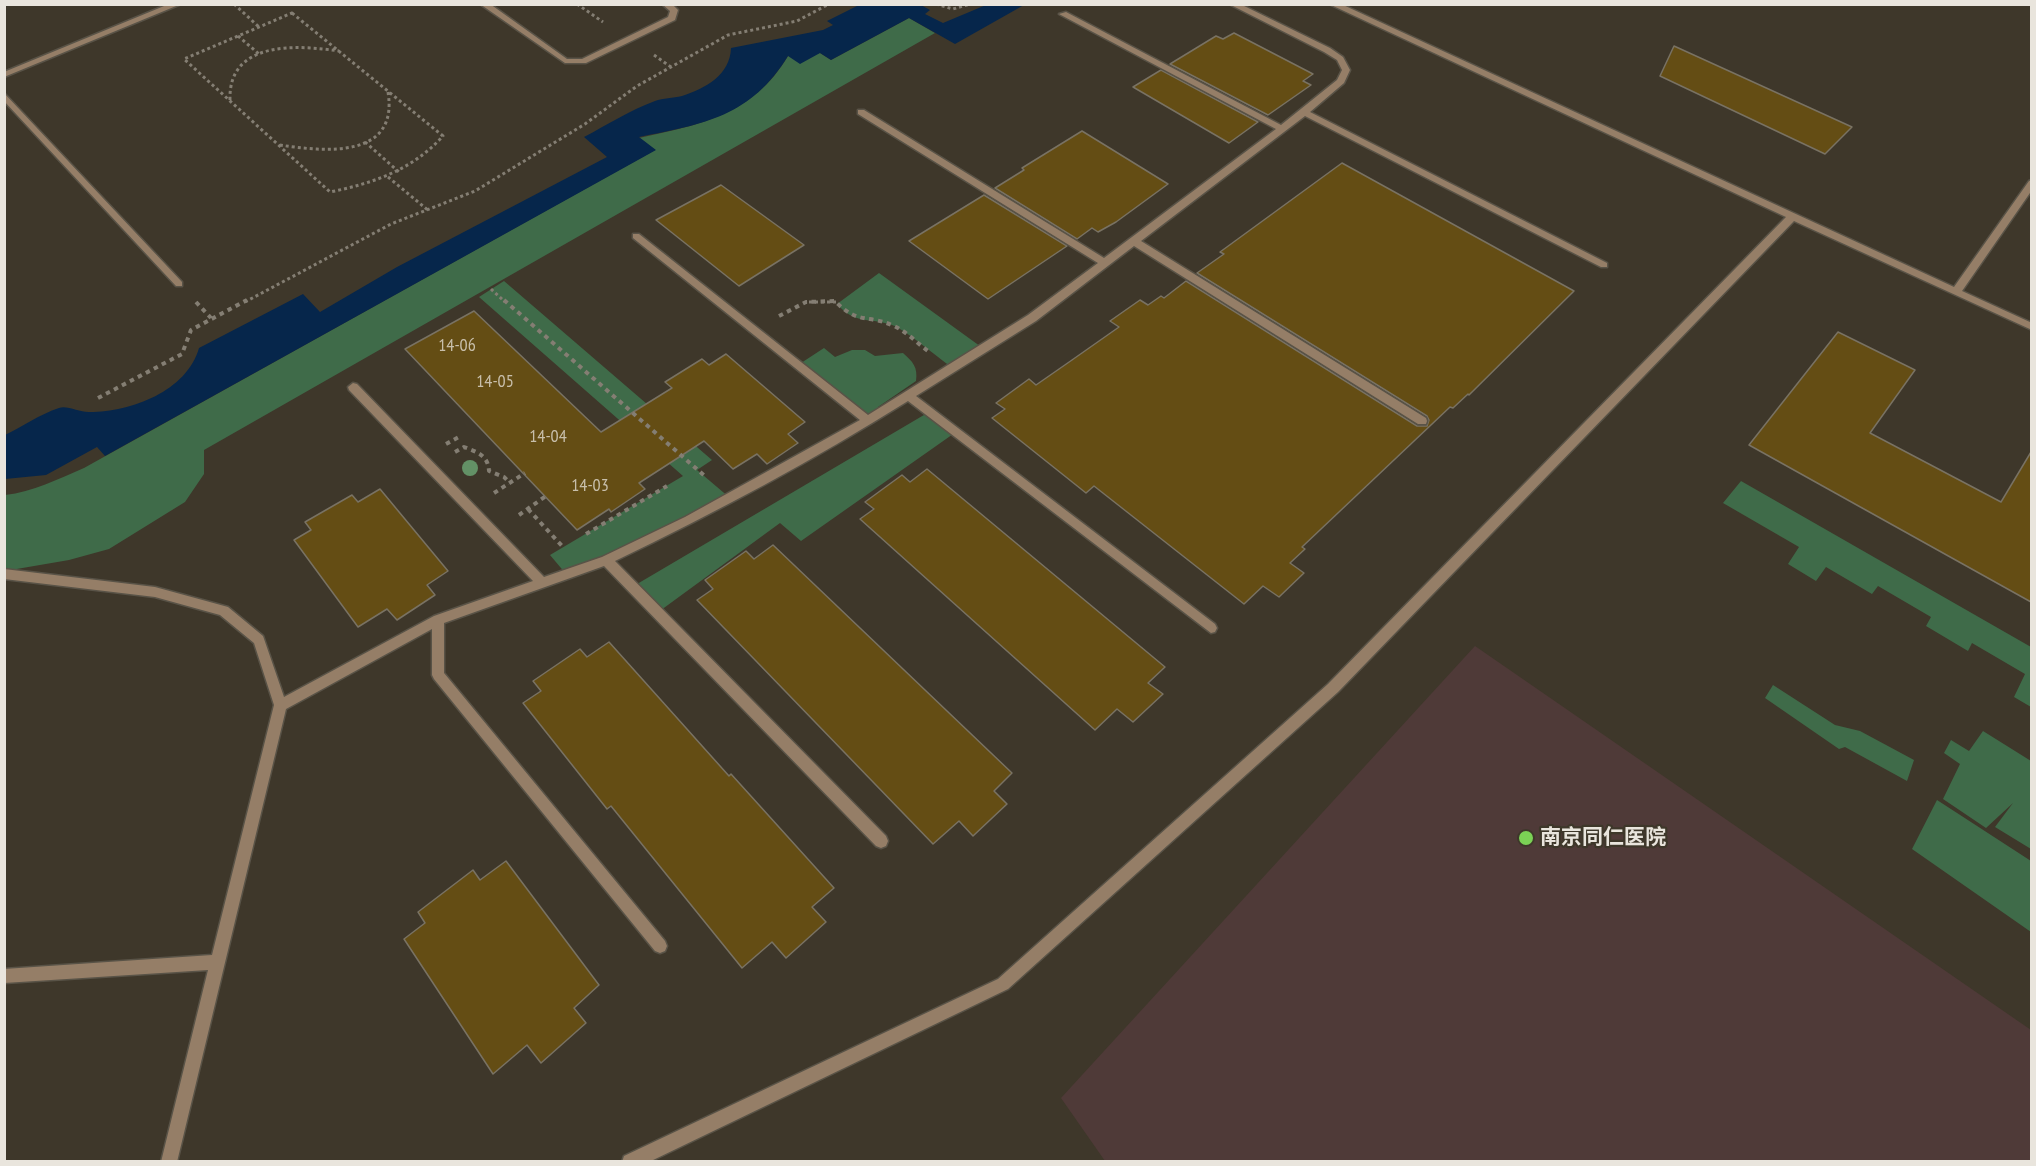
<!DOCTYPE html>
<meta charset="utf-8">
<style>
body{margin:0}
#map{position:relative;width:2036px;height:1166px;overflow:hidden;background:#3e372a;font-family:"PT Sans Narrow",sans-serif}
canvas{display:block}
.frame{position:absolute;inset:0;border:6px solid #e9e5dd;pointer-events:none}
</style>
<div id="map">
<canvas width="2036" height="1166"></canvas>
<div class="frame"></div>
</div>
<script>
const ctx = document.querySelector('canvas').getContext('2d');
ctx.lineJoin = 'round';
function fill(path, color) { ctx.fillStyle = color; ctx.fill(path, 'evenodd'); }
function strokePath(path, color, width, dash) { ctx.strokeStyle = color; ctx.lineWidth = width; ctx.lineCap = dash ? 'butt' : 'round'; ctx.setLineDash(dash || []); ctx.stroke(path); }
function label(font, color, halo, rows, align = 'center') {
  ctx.font = font + ' "PT Sans Narrow","Noto Sans SC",sans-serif'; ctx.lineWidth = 4.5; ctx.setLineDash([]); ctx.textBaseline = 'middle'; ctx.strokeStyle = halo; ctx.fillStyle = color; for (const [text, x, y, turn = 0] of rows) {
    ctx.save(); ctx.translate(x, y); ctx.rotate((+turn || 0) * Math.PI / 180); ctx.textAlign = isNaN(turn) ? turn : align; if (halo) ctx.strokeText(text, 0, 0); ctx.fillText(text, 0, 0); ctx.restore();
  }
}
const medical = new Path2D(`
 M1475,646L2031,1030V1161H1105L1061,1098Z`);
const green = new Path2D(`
 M909,18L935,33L204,450V474L185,502L109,549L69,560L5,571V495C33,492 58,479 84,468L655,150L639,138C700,125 754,114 788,56L820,53L831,60Z
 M879,273L984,349L953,368C939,359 905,329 892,325C869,317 855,325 837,304Z
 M504,281L712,460L697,470L730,498L566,574L550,555L683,476L479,297Z
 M824,348L835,357L852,350H865L875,356L903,353C913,362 918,367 916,381L878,407L884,412L868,421L798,365Z
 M929,412L956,432L801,541L780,523L657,613L632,587Z
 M1741,481L2031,647V707L2014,697L2025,674L1972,643L1968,651L1926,626L1931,617L1878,586L1872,594L1826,567L1816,581L1788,564L1799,547L1723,503Z
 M1773,685L1835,725L1860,731L1914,760L1907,781L1845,747L1839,749L1765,698Z
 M1983,731L2031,761V849L1995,827L2013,803L1986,828L1943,799L1960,764L1944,753L1951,740L1969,751Z
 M1937,800L2031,861V932L1912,849Z`);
const water = new Path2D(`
 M859,5H921L930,10L925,14L943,23L986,5H1024L955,44L909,18L831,60L820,53L800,64L788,56C751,116 705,124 639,137L656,150L105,456L97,447L46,475L5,479V435C22,427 40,414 59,408C67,405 81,413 90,412C131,412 187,391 199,348L303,294L320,312L397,267L607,157L584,137C607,125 630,110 655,101C663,98 673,98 682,96C706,88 730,75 731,48L823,30L833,25L827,21Z`);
const building = new Path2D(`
 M1234,33L1313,74L1303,81L1311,85L1268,115L1170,64L1216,36L1223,39Z
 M1674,46L1852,127L1825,154L1660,76Z
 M1161,70L1258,122L1229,143L1133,87Z
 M1082,131L1168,184L1116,222L1098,232L1092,228L1077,239L995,188L1024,170L1022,168Z
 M1342,163L1574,291L1469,395L1468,394L1453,408L1450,407L1302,547L1305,549L1290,563L1304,573L1279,597L1263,586L1244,604L1094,486L1086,493L992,418L1005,409L996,403L1029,379L1036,385L1072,360L1119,327L1110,321L1140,300L1148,305L1161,296L1164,298L1186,281L1417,426H1427L1429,420L1427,416L1197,273L1224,254L1220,252Z
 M721,185L804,245L739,286L656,220Z
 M984,195L1067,246L988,299L909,241Z
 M474,311L601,432L672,388L665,382L702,359L709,365L726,354L805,422L788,434L798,443L767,464L757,454L733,469L704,441L639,483L645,489L611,512L609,509L577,530L405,349Z
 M1838,332L1915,370L1870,433L2001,502L2031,452V602L1749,445Z
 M927,469L1165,667L1148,683L1163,694L1133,722L1117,709L1095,730L860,519L874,509L865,502L902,475L910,482Z
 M380,489L448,571L427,585L435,595L397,620L387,609L358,627L294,540L311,530L305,522L352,495L358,502Z
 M773,545L1012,773L994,791L1007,804L973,836L959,821L933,844L697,600L713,589L705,580L746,551L754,559Z
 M609,642L729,776L731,774L834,888L812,907L826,922L786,958L772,942L742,968L611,806L607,809L523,703L541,691L533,681L580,649L587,657Z
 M506,861L599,985L574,1008L586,1023L541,1063L527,1045L493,1074L404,939L425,923L418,912L473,870L480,880Z`);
const pathFar1 = new Path2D(`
 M234,4L259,27
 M577,4L603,22
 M936,4L953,9L970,4
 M292,13L443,136C412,170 374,183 330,192L184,59Z
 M238,36L259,54
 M654,55L671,67
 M230,100C228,40 298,45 339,51
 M365,142L399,172
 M280,145C325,152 399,159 388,92
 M388,177L429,211
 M491,289L505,302
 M245,302L391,224L475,191L585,124L637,86L728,35L797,21L829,4
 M809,302H836`);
const path = new Path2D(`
 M504,300L707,478
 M196,302L211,318
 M779,316L806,302L835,301C858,325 868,314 894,326C907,332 917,343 928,351
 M98,398L182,354L191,330L247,300
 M446,444L459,437
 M455,452L464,447C477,452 488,455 489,471L504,477L510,483
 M494,493L525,473
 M528,509L562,546
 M519,515L546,496
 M586,534L667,486`);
const minor = new Path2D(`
 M169,4H181L4,77V72Z
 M480,4H490L567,59H582L668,17L670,11L662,4H672L678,10L675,20L586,63H565Z
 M1229,4H1240L1330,48L1343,57L1350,70L1344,83L1310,112L1607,263V267H1601L1305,116L1141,241L1426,418L1427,421L1426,424H1418L1134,246L1036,321L916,396L1215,624L1217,628L1215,632L1211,633L908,401C814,460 715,513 615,561L886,836L888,841L886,846L881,848L876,846L604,566L444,623V673L665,941L667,946L665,951L660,953L655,951L434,679L432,675V629L286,709L177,1162H161L208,970L4,983V969L212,955L274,705L254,643L220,615L155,597L4,579V569L155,587L228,607L263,636L284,697L434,616L533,581L349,390L348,387L353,383L357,384L544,577L602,557L685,517L860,420L633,238V234H639L868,415L1028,315L1098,263L858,114V110H864L1104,258L1276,129L1059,14L1066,12L1281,125L1337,80L1342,70L1337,60L1324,52Z
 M1329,4H1341L1954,287L2029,181L2032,180V190L1962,291L2032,323V330L1794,221L1338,692L1008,989L649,1162H622L624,1156L998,979L1328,684L1786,217Z
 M4,93L182,282V286H176L4,101Z`);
const trees = [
 [470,468]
];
const markers = [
 [1526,838,8,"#7bd155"]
];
const numberNames = [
 ["14-06",457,346],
 ["14-05",495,382],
 ["14-04",548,437],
 ["14-03",590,486]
];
const poiNames = [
 ["南京同仁医院",1540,838]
];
fill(medical, '#4f3a38');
fill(green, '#3f6b49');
fill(water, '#06264b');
fill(building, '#644d14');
strokePath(building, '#797263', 1.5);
strokePath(minor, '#595347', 3);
strokePath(pathFar1, '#847e73', 3, [3, 3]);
strokePath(path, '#847e73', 4, [4.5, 4.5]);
fill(minor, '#957e67');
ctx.fillStyle = '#639166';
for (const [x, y] of trees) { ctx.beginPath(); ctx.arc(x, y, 8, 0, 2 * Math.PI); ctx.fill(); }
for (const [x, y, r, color] of markers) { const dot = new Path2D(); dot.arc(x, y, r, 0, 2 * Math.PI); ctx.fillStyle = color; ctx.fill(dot); strokePath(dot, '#3e372a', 2); }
label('18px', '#c8bfab', null, numberNames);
label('bold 21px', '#e9e5dd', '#3e372a', poiNames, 'left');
</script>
